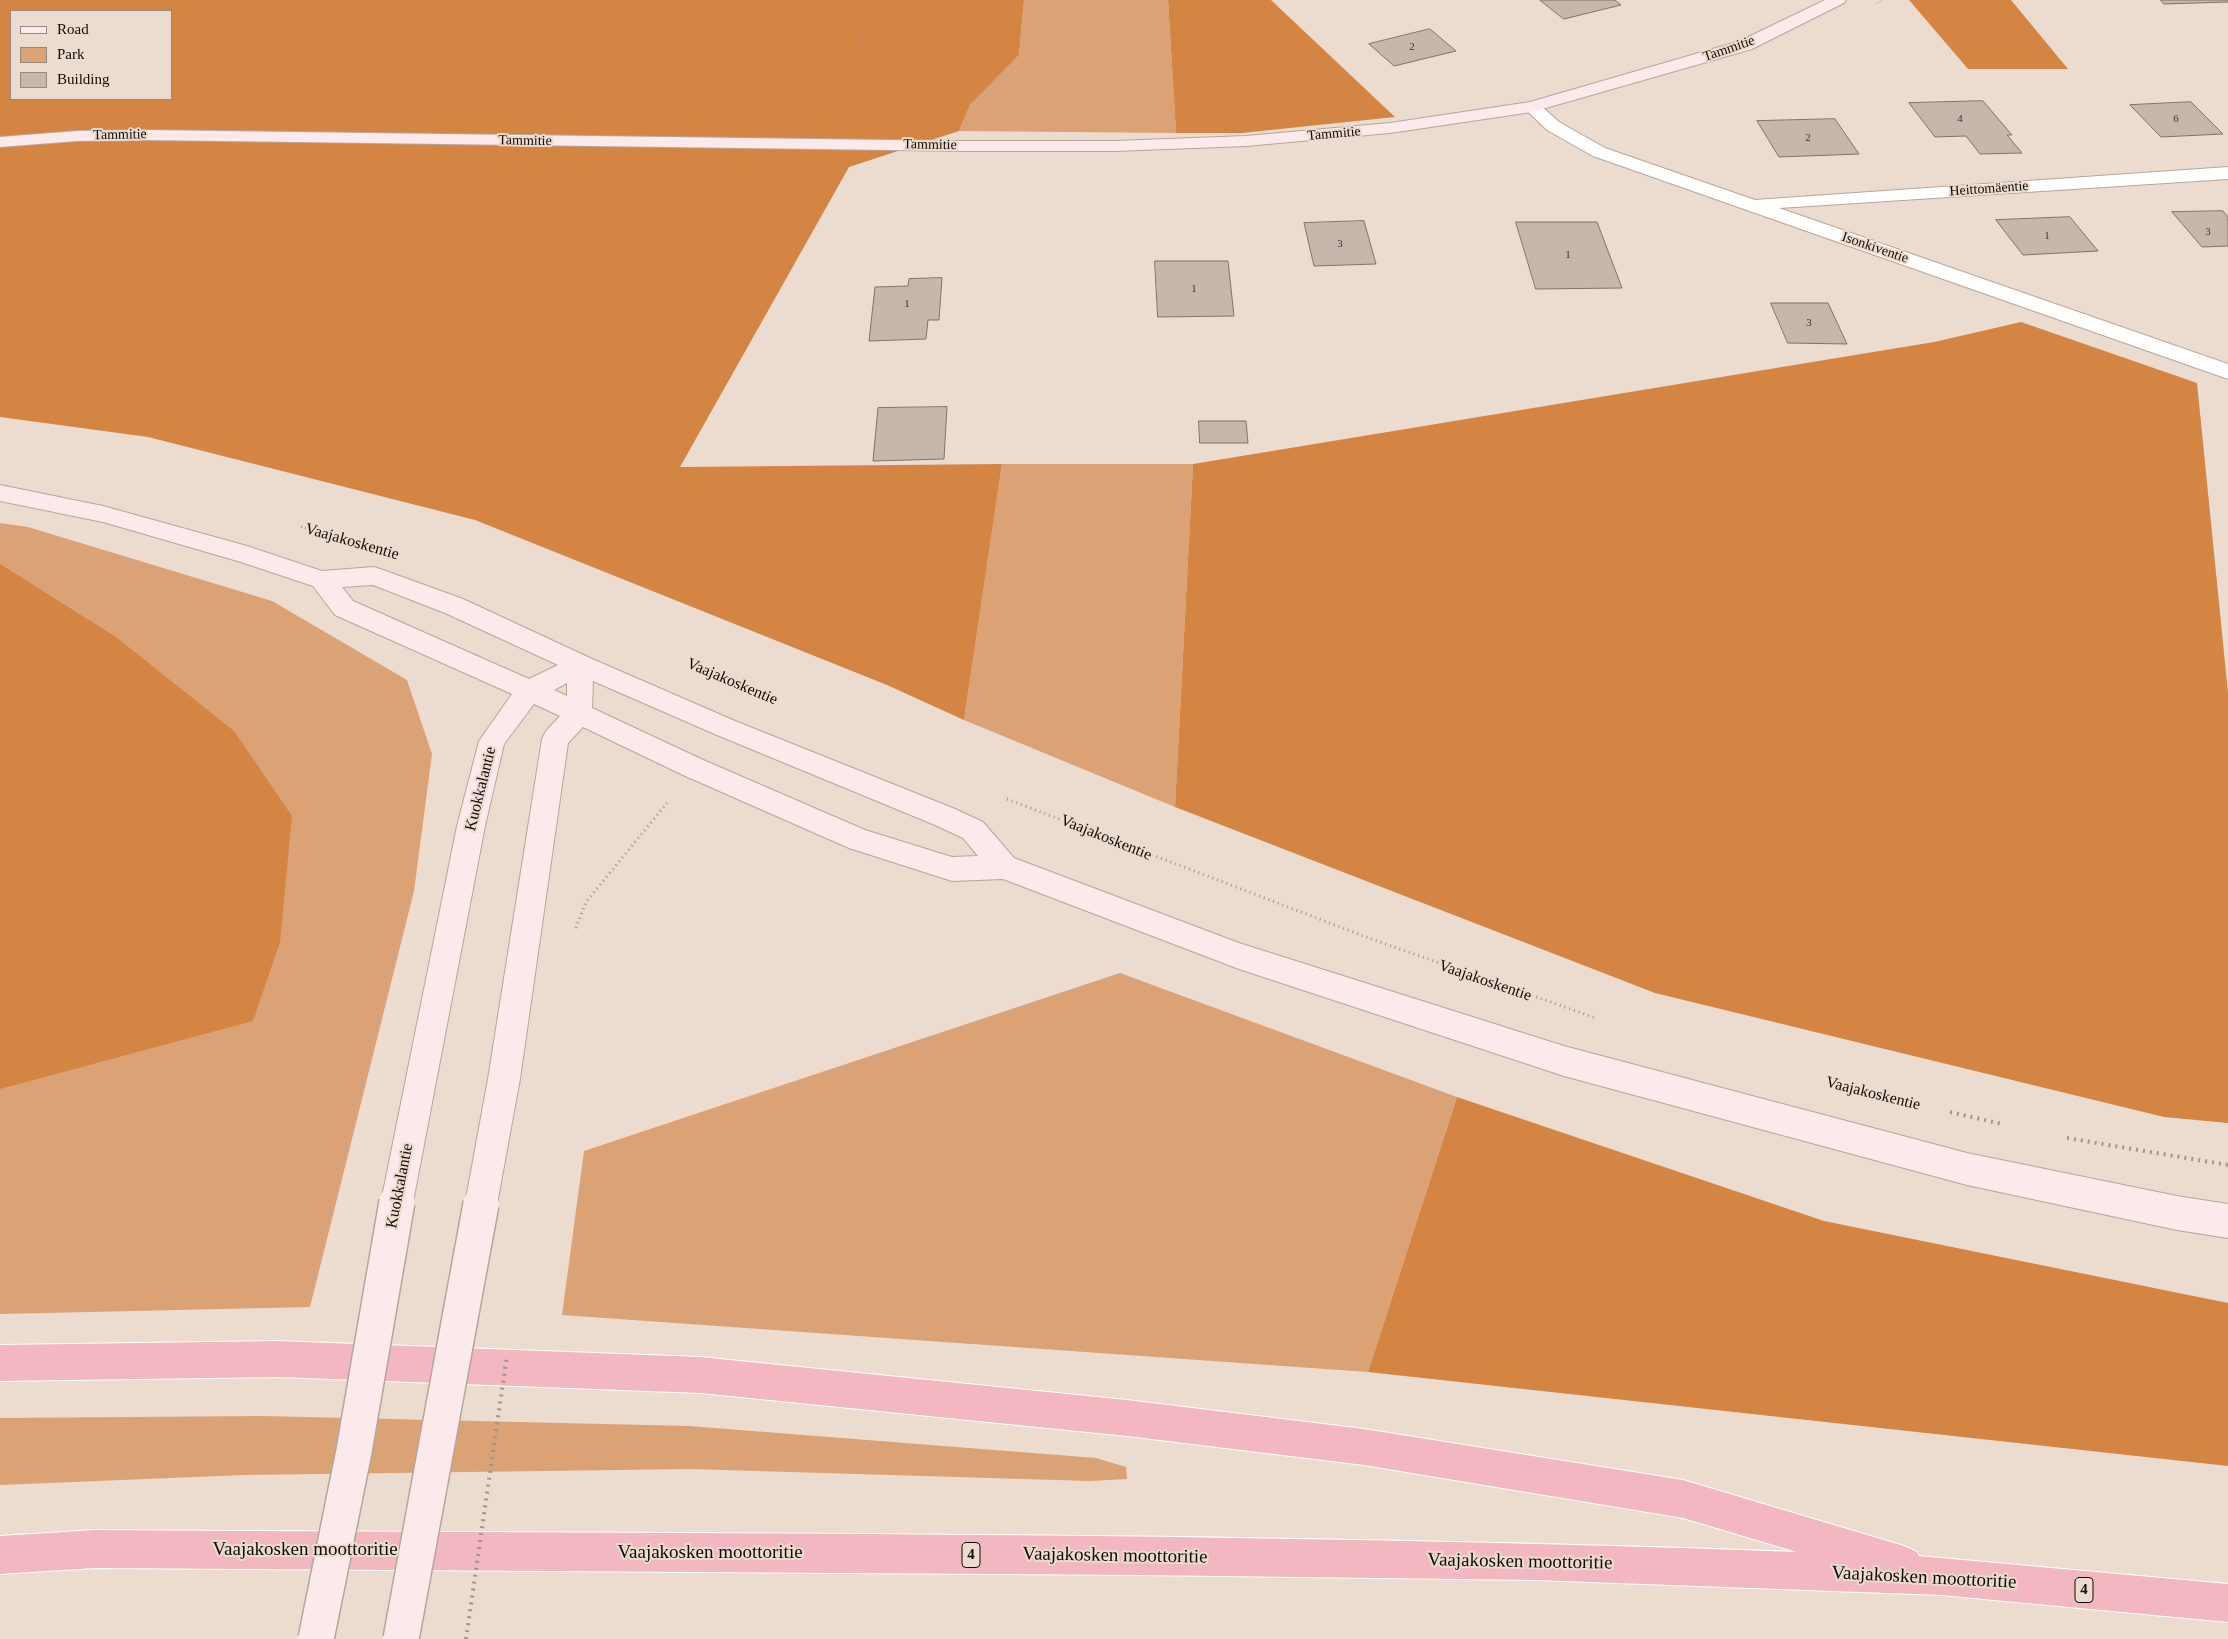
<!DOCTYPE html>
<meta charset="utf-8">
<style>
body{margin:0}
#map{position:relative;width:2228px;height:1639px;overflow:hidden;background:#ecdbcf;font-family:Georgia,serif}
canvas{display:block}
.legend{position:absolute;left:10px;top:10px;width:162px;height:90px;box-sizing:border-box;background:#ecdbcf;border:1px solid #94887f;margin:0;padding:6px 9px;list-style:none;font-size:15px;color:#100b07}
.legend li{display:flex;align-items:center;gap:10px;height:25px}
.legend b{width:25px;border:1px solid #94887f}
</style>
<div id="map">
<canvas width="2228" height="1639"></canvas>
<ul class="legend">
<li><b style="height:6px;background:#fbe9ec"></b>Road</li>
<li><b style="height:14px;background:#dba276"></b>Park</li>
<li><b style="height:14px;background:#c7b6ab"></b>Building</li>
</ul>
</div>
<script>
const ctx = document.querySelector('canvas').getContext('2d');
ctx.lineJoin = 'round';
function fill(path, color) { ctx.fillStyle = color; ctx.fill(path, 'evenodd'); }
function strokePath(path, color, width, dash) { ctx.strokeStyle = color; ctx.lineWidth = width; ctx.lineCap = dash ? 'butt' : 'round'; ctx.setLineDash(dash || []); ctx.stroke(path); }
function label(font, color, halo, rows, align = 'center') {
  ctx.font = font + ' Georgia,serif'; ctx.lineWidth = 4; ctx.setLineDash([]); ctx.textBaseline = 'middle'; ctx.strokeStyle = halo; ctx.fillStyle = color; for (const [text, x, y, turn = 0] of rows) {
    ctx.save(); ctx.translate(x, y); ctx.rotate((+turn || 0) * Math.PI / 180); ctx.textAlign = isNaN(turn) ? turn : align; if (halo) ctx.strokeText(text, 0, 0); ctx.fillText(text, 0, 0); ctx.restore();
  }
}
const green = new Path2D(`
 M1024,0H1168L1176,133L959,131L970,105L1019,55Z
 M1002,464H1193L1175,807L964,720Z
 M0,523L28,527L272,601L407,680L432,754L414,891L310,1307L0,1314Z
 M1120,973L1457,1097L1368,1372L562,1315L584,1151Z
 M262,1416L689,1426L1096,1458L1126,1467L1127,1479L1090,1481L691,1469L244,1475L0,1485V1418Z`);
const forest = new Path2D(`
 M0,0H1024L1019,55L970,105L959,131L849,167L680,467L1002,464L964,720L887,685L475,520L148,437L0,417ZM11,11H171V99H11Z
 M1168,0H1271L1395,117L1242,133H1176Z
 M1909,0H2011L2068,69H1968Z
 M2021,322L2197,383L2228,693V1123L2164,1117L1655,993L1175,807L1193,464L1934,342Z
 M0,564L116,637L234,731L292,816L280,942L253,1021L0,1089Z
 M1457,1097L1824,1221L2228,1303V1466L1368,1372Z`);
const building = new Path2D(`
 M1540,0H1615L1621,5L1564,19Z
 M2161,0H2228V2L2164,4Z
 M1430,29L1456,51L1394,66L1369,44Z
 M1983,101L2012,135H2007L2022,153L1980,154L1966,136L1935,137L1909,103Z
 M2191,102L2223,134L2161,137L2130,105Z
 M1835,119L1859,154L1779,157L1757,121Z
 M2223,211L2228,217V246L2202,247L2172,212Z
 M2070,217L2098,251L2023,255L1996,220Z
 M1364,221L1376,264L1314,266L1304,223Z
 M1516,222H1597L1622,288L1536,289Z
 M1155,261H1228L1234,316L1158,317Z
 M942,278L939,320H928L926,339L869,341L875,287L908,286L909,279Z
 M1771,303H1828L1847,344L1788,343Z
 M947,407L944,459L873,461L878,408Z
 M1199,421H1246L1248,443H1200Z`);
const pathFar3 = new Path2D(`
 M1876,4L1883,0
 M844,108L871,0`);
const pathFar2 = new Path2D(`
 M301,527L336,536`);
const pathFar1 = new Path2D(`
 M735,683L764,695
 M1007,799L1374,940L1596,1018
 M576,928L586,902L667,803`);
const path = new Path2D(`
 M1950,1112L2002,1124
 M2067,1138L2228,1165`);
const street = new Path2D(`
 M1532,102L1538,103L1559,122L1605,148L1755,200L2228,167V179L1779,208L2228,364V379L1593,156L1547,130L1523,107L1526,103Z`);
const secondary = new Path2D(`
 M1825,0H1846L1844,3L1752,49L1532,112L1390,133L1246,146L1115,151H965L145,140L77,141L0,147V137L77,131L145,130L965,141H1115L1246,136L1390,123L1530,102L1740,41Z
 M0,485L103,506L247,546L322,571L374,567L383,570L463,599L590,658L735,721L955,809L983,822L1014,858L1239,943L1564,1046L1967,1153L2177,1196L2228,1204V1238L2177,1230L1967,1185L1564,1076L1239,969L1003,879L952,881L849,848L683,775L583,727L568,743L520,1079L497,1204L493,1216L481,1220L469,1216L465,1204L488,1079L542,739L546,731L560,716L534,704L504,744L485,826L413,1202L409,1214L397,1218L385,1214L381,1202L457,826L479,741L512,694L335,615L313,586L241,562L103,522L0,501ZM373,585L445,613L558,665L529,679L353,601L342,587ZM593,681L717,735L935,825L963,838L978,856L952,857L865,830L701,759L592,708ZM567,683V696L554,690Z`);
const highway = new Path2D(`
 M278,1341L700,1357L1127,1400L1364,1429L1683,1480L1904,1546L1917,1552L1919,1556L2228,1584V1622L1941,1595L1535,1580L1139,1575L95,1568L0,1574V1536L95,1530C662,1534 1230,1531 1797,1552L1683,1518L1364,1465L1127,1436L700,1393L278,1377L0,1381V1345Z`);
const pathBridge = new Path2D(`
 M466,1639L507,1355`);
const secondaryBridge = new Path2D(`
 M316,1639L354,1451L397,1202
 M401,1639L481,1204`);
const farNumbernames = [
 ["2",1412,47],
 ["4",1960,119],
 ["6",2176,119],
 ["2",1808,138],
 ["3",2208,232],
 ["1",2047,236],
 ["3",1340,244],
 ["1",1568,255],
 ["1",1194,289],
 ["1",907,304],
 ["3",1809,323]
];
const farStreetnames = [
 ["Tammitie",1729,49,-19],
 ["Tammitie",1334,134,-5],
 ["Tammitie",120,135,-1],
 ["Tammitie",525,141,1],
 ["Tammitie",930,145,1],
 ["Heittomäentie",1989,189,-4],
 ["Isonkiventie",1875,248,19]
];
const shields = [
 [971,1555,18],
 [2084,1590,18]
];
const shieldNames = [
 ["4",971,1555],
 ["4",2084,1590]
];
const streetNames = [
 ["Vaajakoskentie",352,542,16],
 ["Vaajakoskentie",732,682,23],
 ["Kuokkalantie",481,789,-76],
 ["Vaajakoskentie",1106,838,22],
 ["Vaajakoskentie",1485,981,19],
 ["Vaajakoskentie",1873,1094,14],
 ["Kuokkalantie",400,1186,-79]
];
const nearStreetnames = [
 ["Vaajakosken moottoritie",305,1550],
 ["Vaajakosken moottoritie",710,1553],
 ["Vaajakosken moottoritie",1115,1556,1],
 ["Vaajakosken moottoritie",1520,1562,1],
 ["Vaajakosken moottoritie",1924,1578,3]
];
fill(green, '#dba276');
fill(forest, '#d58543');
fill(building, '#c7b6ab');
strokePath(building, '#817267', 1);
strokePath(street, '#b6a69a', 2);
strokePath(secondary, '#b6a69a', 2);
strokePath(highway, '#fff', 2);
strokePath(pathFar3, '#a1948b', 2, [0.5, 2.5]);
strokePath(pathFar2, '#a1948b', 2.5, [1, 3]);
strokePath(pathFar1, '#a1948b', 3, [1, 4]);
strokePath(path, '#a1948b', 4, [2, 5]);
fill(street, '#fff');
fill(secondary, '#fbe9ec');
fill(highway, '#f2b7c1');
strokePath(secondaryBridge, '#b6a69a', 38, []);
strokePath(pathBridge, '#a1948b', 4, [2, 5]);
strokePath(secondaryBridge, '#fbe9ec', 35);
label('11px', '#3e3630', null, farNumbernames);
label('14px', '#100b07', '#ecdbcf', farStreetnames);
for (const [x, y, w] of shields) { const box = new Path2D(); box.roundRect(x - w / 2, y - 12.5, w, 25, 4); ctx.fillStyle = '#ecdbcf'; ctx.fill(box); strokePath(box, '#100b07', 1); }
label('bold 15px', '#100b07', null, shieldNames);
label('16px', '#100b07', '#ecdbcf', streetNames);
label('19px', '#100b07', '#ecdbcf', nearStreetnames);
</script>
